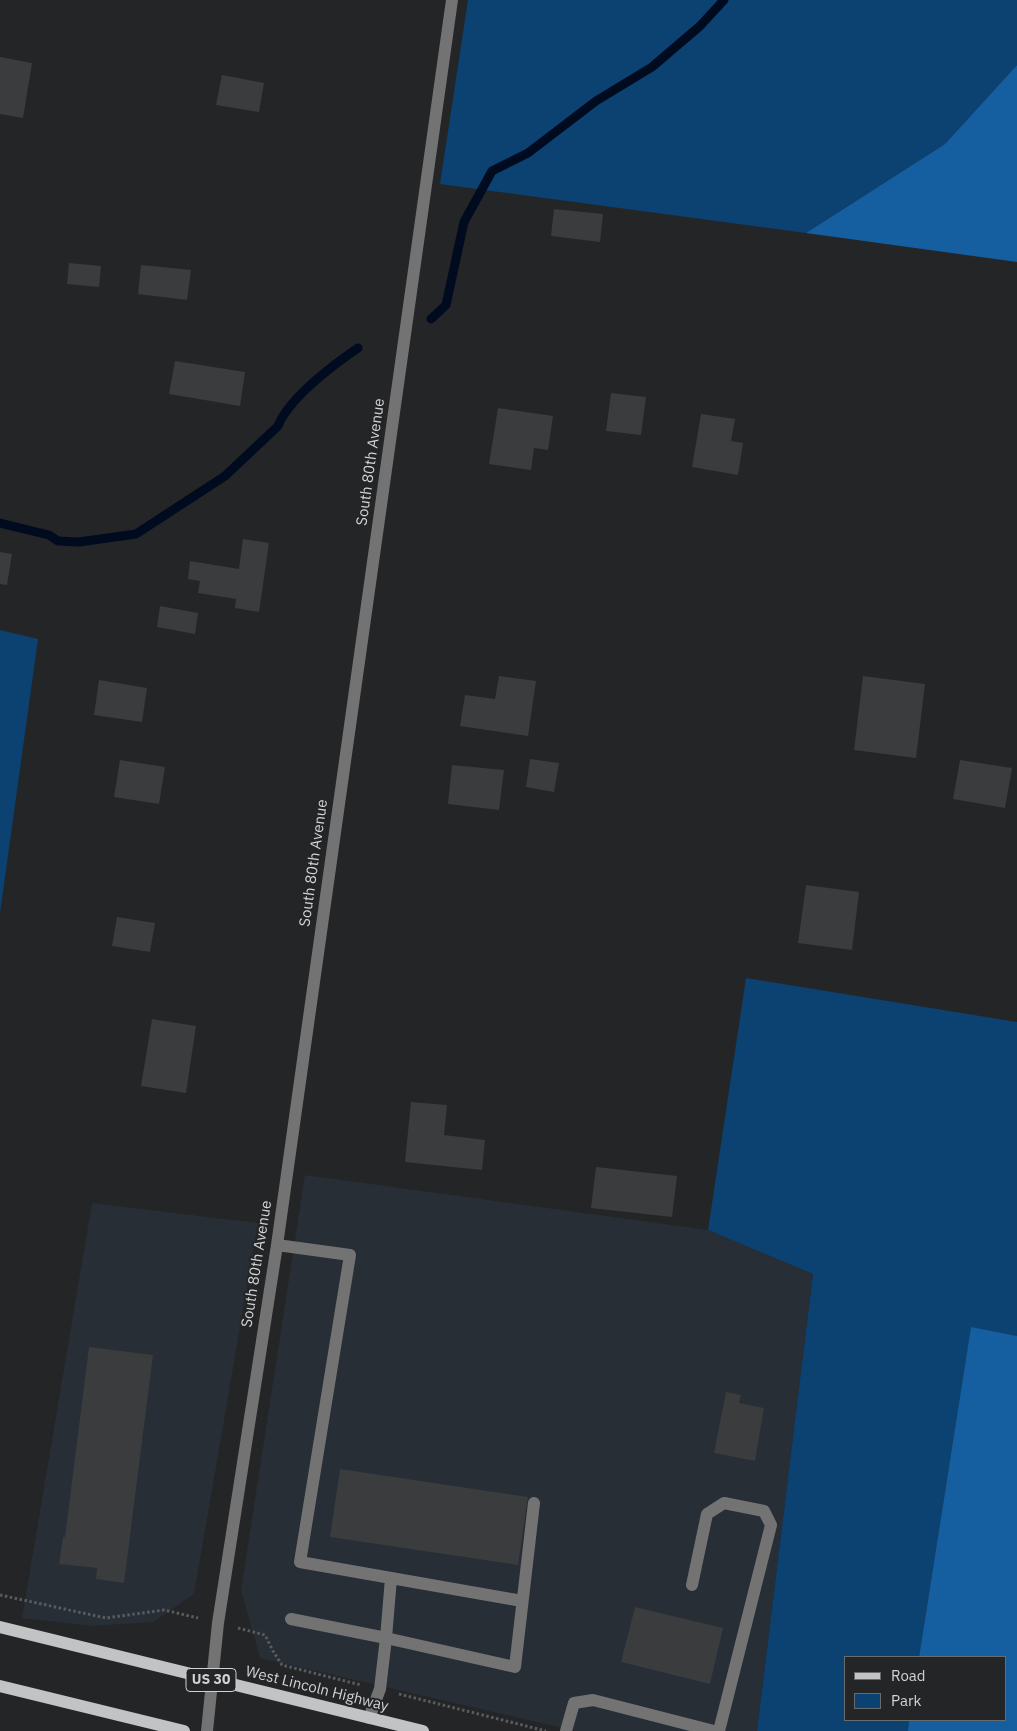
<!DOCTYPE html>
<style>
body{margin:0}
#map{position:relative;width:1017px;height:1731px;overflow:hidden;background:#242527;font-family:"IBM Plex Sans",sans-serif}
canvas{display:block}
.legend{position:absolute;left:844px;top:1656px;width:162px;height:65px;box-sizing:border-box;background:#242527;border:1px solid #696a6c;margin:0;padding:6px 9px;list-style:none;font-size:15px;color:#d1d2d3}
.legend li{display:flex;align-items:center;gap:10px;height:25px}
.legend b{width:25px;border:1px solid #696a6c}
</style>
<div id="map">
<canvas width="1017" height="1731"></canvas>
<ul class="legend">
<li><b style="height:6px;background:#c1c3c5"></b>Road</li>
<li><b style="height:14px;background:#0b4272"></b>Park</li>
</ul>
</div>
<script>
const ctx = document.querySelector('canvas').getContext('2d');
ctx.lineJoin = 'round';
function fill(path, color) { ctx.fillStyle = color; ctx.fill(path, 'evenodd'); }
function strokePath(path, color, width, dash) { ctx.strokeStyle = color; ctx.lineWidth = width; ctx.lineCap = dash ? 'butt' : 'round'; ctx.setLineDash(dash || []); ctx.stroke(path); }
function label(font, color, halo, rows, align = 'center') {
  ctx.font = font + ' "IBM Plex Sans",sans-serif'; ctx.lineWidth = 4; ctx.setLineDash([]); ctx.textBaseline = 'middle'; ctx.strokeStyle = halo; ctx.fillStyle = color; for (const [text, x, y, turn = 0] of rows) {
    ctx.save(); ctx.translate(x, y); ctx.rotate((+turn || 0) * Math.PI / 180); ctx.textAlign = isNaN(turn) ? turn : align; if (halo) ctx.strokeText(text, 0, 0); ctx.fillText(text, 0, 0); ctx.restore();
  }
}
const built = new Path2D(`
 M305,1175L708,1230L813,1274L757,1731H576L260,1658L241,1590Z
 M92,1203L258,1223L194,1594L153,1622L92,1626L22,1618Z`);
const green = new Path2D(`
 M468,0H1017V65L945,144L806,233L440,184Z
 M0,630L38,639L0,913Z
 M746,978L1017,1022V1336L971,1328L919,1657H846V1720H909L908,1731H757L813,1274L708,1230Z`);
const forest = new Path2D(`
 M1017,65V262L806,233L945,144Z
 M971,1327L1017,1336V1731H908L909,1720H1006V1657H919Z`);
const stream = new Path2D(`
 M431,319L446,305L464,222L492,171L528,153L596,101L652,67L700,26L724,0
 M0,523L49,535L58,541L79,542L136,534L225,476L278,426C289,398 333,365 358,348`);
const building = new Path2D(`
 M0,57L32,63L23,118L0,114Z
 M222,75L264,83L259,112L216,105Z
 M554,209L603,214L600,242L551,236Z
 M69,263L101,266L99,287L67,284Z
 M141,265L191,270L187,300L138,294Z
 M175,361L245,372L240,406L169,394Z
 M611,393L646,397L641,435L606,431Z
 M498,408L553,416L548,450L534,448L531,470L489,464Z
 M701,414L735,419L731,441L743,443L738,475L692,467Z
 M243,539L269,543L259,612L235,608L236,599L198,593L200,581L188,579L190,561L239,569Z
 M0,552L12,554L7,585L0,584Z
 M160,606L198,613L195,634L157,627Z
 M499,676L536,681L528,736L460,726L465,695L495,699Z
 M863,676L925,684L916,758L854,750Z
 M99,680L147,688L142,722L94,715Z
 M530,759L559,763L554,792L526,787Z
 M120,760L165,767L159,804L114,797Z
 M960,760L1012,768L1005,808L953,799Z
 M452,765L504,770L499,810L448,804Z
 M806,885L859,892L852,950L798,943Z
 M117,917L155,923L150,952L112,946Z
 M152,1019L196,1026L186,1093L141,1086Z
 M411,1102L447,1105L444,1135L485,1140L482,1170L405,1162Z
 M596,1167L677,1176L672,1217L591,1208Z
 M89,1347L153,1355L124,1583L96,1579L97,1568L59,1564L63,1537H65Z
 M726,1392L741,1395L739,1403L764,1408L755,1461L714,1453Z
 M340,1469L528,1497L518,1565L330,1537Z
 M635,1607L723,1628L710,1684L621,1662Z`);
const path = new Path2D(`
 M0,1595L106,1618L164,1610L198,1618
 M238,1628L265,1635L273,1651L282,1665L361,1685
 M399,1694L546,1731`);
const minor = new Path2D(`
 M277,1245L350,1255L300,1562L522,1601
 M692,1585L707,1514L724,1503L764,1511L771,1525L719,1731
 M291,1619L386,1638L391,1578
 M369,1718L380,1689L386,1638L515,1667L534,1503
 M207,1731L218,1623L277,1245L452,0
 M566,1731L574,1703L593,1700L714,1731`);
const major = new Path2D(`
 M0,1627L423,1731
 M0,1686L184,1731`);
const shields = [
 [211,1680,50]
];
const shieldNames = [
 ["US 30",211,1680]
];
const streetNames = [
 ["South 80th Avenue",371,462,-82],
 ["South 80th Avenue",314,863,-82],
 ["South 80th Avenue",257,1264,-81],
 ["West Lincoln Highway",317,1689,14]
];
fill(built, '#282e35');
fill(green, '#0b4272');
fill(forest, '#155ea0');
strokePath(stream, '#000b1f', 9);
fill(building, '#3a3c3e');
strokePath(path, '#5a5b5d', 3, [2.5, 2.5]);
strokePath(minor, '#737374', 12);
strokePath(major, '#c1c3c5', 12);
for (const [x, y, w] of shields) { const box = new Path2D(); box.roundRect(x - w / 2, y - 11.5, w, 23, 4); ctx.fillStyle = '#242527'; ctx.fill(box); strokePath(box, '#d1d2d3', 1); }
label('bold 14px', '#d1d2d3', null, shieldNames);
label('15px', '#d1d2d3', '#242527', streetNames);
</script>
